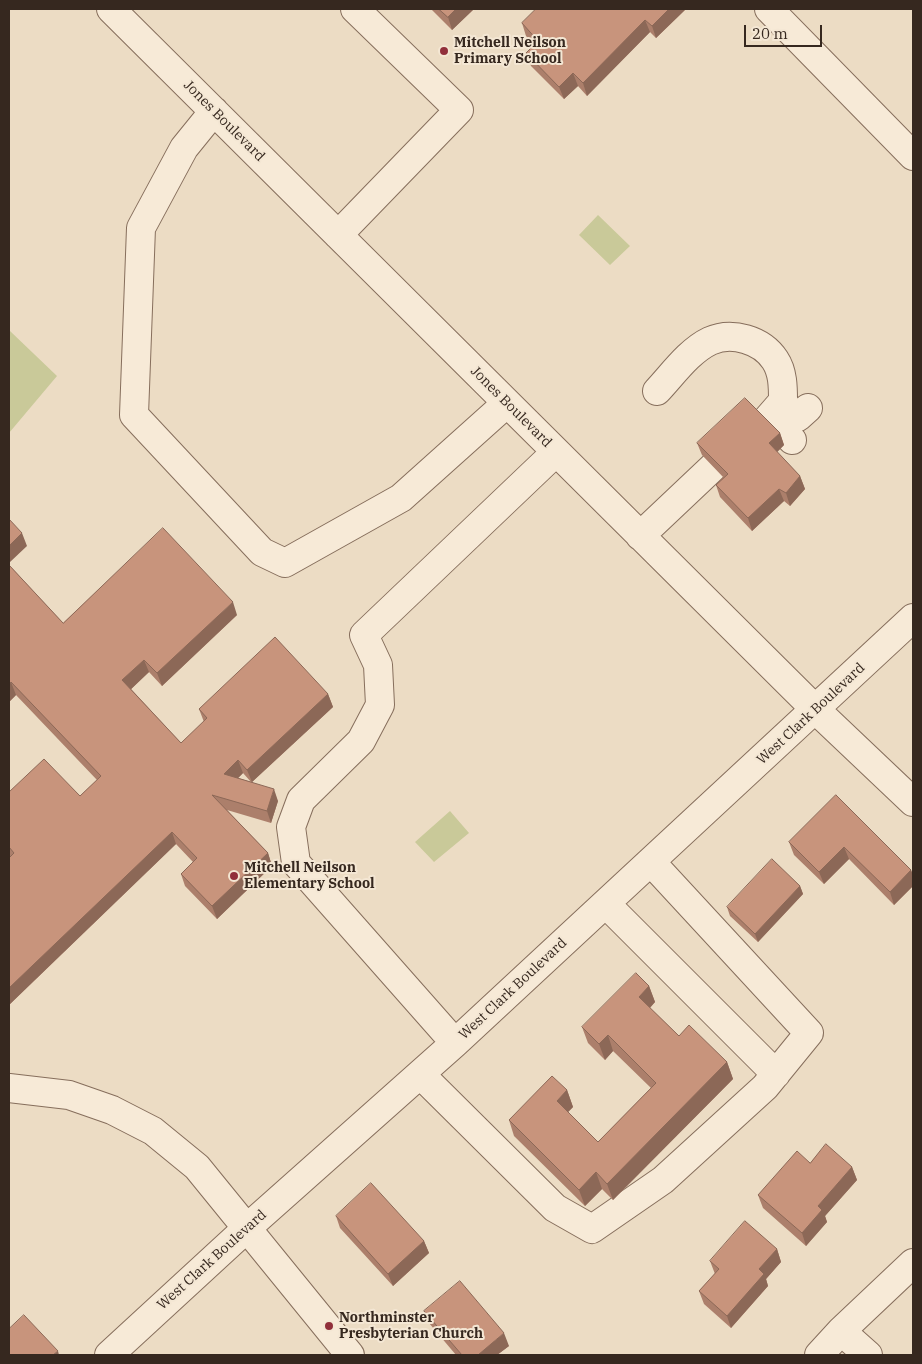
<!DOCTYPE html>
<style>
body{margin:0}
#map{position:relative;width:922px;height:1364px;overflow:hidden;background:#ecdcc4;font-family:"IBM Plex Serif",serif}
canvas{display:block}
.frame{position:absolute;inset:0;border:10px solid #36281f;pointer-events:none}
.scale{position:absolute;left:744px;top:25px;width:78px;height:22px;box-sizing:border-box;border:2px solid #36281f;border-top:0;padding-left:6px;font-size:15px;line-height:18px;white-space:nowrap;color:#36281f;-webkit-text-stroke:4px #f4e7d4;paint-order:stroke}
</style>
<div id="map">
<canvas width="922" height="1364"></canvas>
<div class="frame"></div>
<div class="scale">20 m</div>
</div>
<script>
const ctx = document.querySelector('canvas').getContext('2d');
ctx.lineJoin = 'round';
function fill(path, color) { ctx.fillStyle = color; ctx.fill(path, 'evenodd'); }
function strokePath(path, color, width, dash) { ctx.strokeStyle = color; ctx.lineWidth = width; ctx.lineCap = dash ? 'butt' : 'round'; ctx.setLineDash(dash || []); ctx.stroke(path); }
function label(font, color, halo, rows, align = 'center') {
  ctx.font = font + ' "IBM Plex Serif",serif'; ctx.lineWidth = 4; ctx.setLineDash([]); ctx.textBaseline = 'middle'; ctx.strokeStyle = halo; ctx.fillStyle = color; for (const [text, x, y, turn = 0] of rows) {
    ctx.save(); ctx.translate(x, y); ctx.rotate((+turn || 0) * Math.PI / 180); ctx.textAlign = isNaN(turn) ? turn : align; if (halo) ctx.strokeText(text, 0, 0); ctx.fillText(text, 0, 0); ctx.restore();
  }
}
const green = new Path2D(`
 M598,215L630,246L610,265L579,235Z
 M10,331L57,376L9,433V332Z
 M450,811L469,833L434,862L415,842Z`);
const minor = new Path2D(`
 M111,9L816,710L913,802
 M769,9L913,156
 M214,111L184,148L141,228L134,415L262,552L285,563L401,498L507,403
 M338,235L459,110L355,9
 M657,391C673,374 689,351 710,341C732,331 762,340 775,360C783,372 783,387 783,401L763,424
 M783,401L789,412L798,417L808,408
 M783,418V430L792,440
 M640,536L713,467
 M606,904L776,1074
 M455,1043L296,863L291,827L301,800L361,741L380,705L378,665L364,635L556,452
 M420,1074L555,1208L592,1229L663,1180L765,1087L809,1033L651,862
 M9,1088L69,1095L112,1110L153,1131L197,1167L350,1355
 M841,1331L868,1355
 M109,1355L247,1228L455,1043L913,618
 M819,1355L841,1331L913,1263`);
const wall = new Path2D(`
 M431,9H474L452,30Z
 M536,9H686L656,38L650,32L587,96L578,86L564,99L531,66L526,53L535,45L526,36L522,23Z
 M780,433L784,445L777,452L800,476L805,489L790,506L784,501L752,531L720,497L716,485L723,477L702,455L697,443Z
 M9,565L63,623L237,615L162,686L149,672L131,689L181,743L204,722L199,709L328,694L333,707L252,782L278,801L271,823L227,810L268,853L272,866L217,919L185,886L181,874L193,862L176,844L9,1005V858L10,857L9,855V792L80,796L97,780L16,695L9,702ZM243,773L251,782L238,778Z
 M836,795L911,870L913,875V886L894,905L849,859L824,884L794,855L789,842Z
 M800,886L803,894L758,942L730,916L727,907Z
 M649,986L655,1002L650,1008L679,1036L727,1062L733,1079L613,1200L602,1189L585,1206L514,1136L509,1120L567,1090L573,1107L568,1112L598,1142L651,1088L613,1051L605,1060L588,1043L582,1027Z
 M810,1163L852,1167L857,1180L825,1216L827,1222L806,1246L763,1208L758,1195Z
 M336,1216L424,1241L429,1253L393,1286L340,1228Z
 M777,1249L781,1262L766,1279L768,1286L731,1328L704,1304L699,1291L715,1274L710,1261Z
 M424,1311L509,1346L497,1355H456L429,1323Z`);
const shadedWall = new Path2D(`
 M456,9H474L452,30L448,17Z
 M669,9H686L656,38L652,26Z
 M645,20L650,32L587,96L583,83Z
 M573,73L578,86L564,99L559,87Z
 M780,433L784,445L773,456L769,443Z
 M800,476L805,489L790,506L786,493Z
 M779,489L784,501L752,531L748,518Z
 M22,533L27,546L9,563V546Z
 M233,602L237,615L162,686L157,673Z
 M144,660L149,672L127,693L122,680Z
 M11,682L16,695L9,702V685Z
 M328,694L333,707L252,782L247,770Z
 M238,760L243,773L229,787L224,774Z
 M274,789L278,801L271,823L267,811Z
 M172,832L176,844L9,1005V988Z
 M844,847L849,859L824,884L819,872Z
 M268,853L272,866L217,919L212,906Z
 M911,870L913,875V886L894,905L890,892Z
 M800,886L803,894L758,942L755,934Z
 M649,986L655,1002L645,1013L639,997Z
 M608,1035L613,1051L605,1060L599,1044Z
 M727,1062L733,1079L613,1200L607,1184Z
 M567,1090L573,1107L563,1117L557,1101Z
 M852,1167L857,1180L825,1216L827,1222L806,1246L802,1233L818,1206Z
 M596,1172L602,1189L585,1206L579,1190Z
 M424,1241L429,1253L393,1286L388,1274Z
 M777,1249L781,1262L766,1279L768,1286L731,1328L727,1316L759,1269Z
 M504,1333L509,1346L497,1355H478Z
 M58,1351L59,1355H53Z`);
const building = new Path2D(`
 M439,9H456L448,17Z
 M536,9H669L652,26L645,20L583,83L573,73L559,87L526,53L538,41L522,23Z
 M745,398L780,433L769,443L800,476L786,493L779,489L748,518L716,485L728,474L697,443Z
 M9,519L22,533L9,546Z
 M163,528L233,602L157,673L144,660L122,680L181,743L207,718L199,709L275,637L328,694L247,770L238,760L224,774L274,789L267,811L212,795L268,853L212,906L181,874L197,858L172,832L9,988V858L14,853L9,847V792L44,759L80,796L101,776L11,682L9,685V565L63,623Z
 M836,795L911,870L890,892L844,847L819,872L789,842Z
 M772,859L800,886L755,934L727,907Z
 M636,973L649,986L639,997L679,1036L689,1025L727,1062L607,1184L596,1172L579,1190L509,1120L552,1076L567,1090L557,1101L598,1142L656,1083L608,1035L599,1044L582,1027Z
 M826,1144L852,1167L818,1206L822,1210L802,1233L758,1195L797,1151L810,1163Z
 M371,1183L424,1241L388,1274L336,1216Z
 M745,1221L777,1249L759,1269L764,1274L727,1316L699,1291L719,1269L710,1261Z
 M460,1281L504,1333L478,1355H462L424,1311Z
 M24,1315L58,1351L53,1355H9V1329Z`);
const markers = [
 [444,51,5,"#912f3a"],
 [234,876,5,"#912f3a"],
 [329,1326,5,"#912f3a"]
];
const poiNames = [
 ["Mitchell Neilson",454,43],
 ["Primary School",454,59],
 ["Mitchell Neilson",244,868],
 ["Elementary School",244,884],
 ["Northminster",339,1318],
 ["Presbyterian Church",339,1334]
];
const streetNames = [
 ["Jones Boulevard",224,121,45],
 ["Jones Boulevard",511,407,45],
 ["West Clark Boulevard",811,714,-43],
 ["West Clark Boulevard",513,989,-43],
 ["West Clark Boulevard",212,1260,-42]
];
fill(green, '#c9c999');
strokePath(minor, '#866e5c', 30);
strokePath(minor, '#f7ead7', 28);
fill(wall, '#ac7f6b');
fill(shadedWall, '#8c6857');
fill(building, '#c8947c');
strokePath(building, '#8c6857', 1);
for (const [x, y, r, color] of markers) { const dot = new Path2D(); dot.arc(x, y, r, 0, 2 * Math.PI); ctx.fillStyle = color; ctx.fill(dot); strokePath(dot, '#f4e7d4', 2); }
label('bold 14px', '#36281f', '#f4e7d4', poiNames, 'left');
label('14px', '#36281f', '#f4e7d4', streetNames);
</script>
